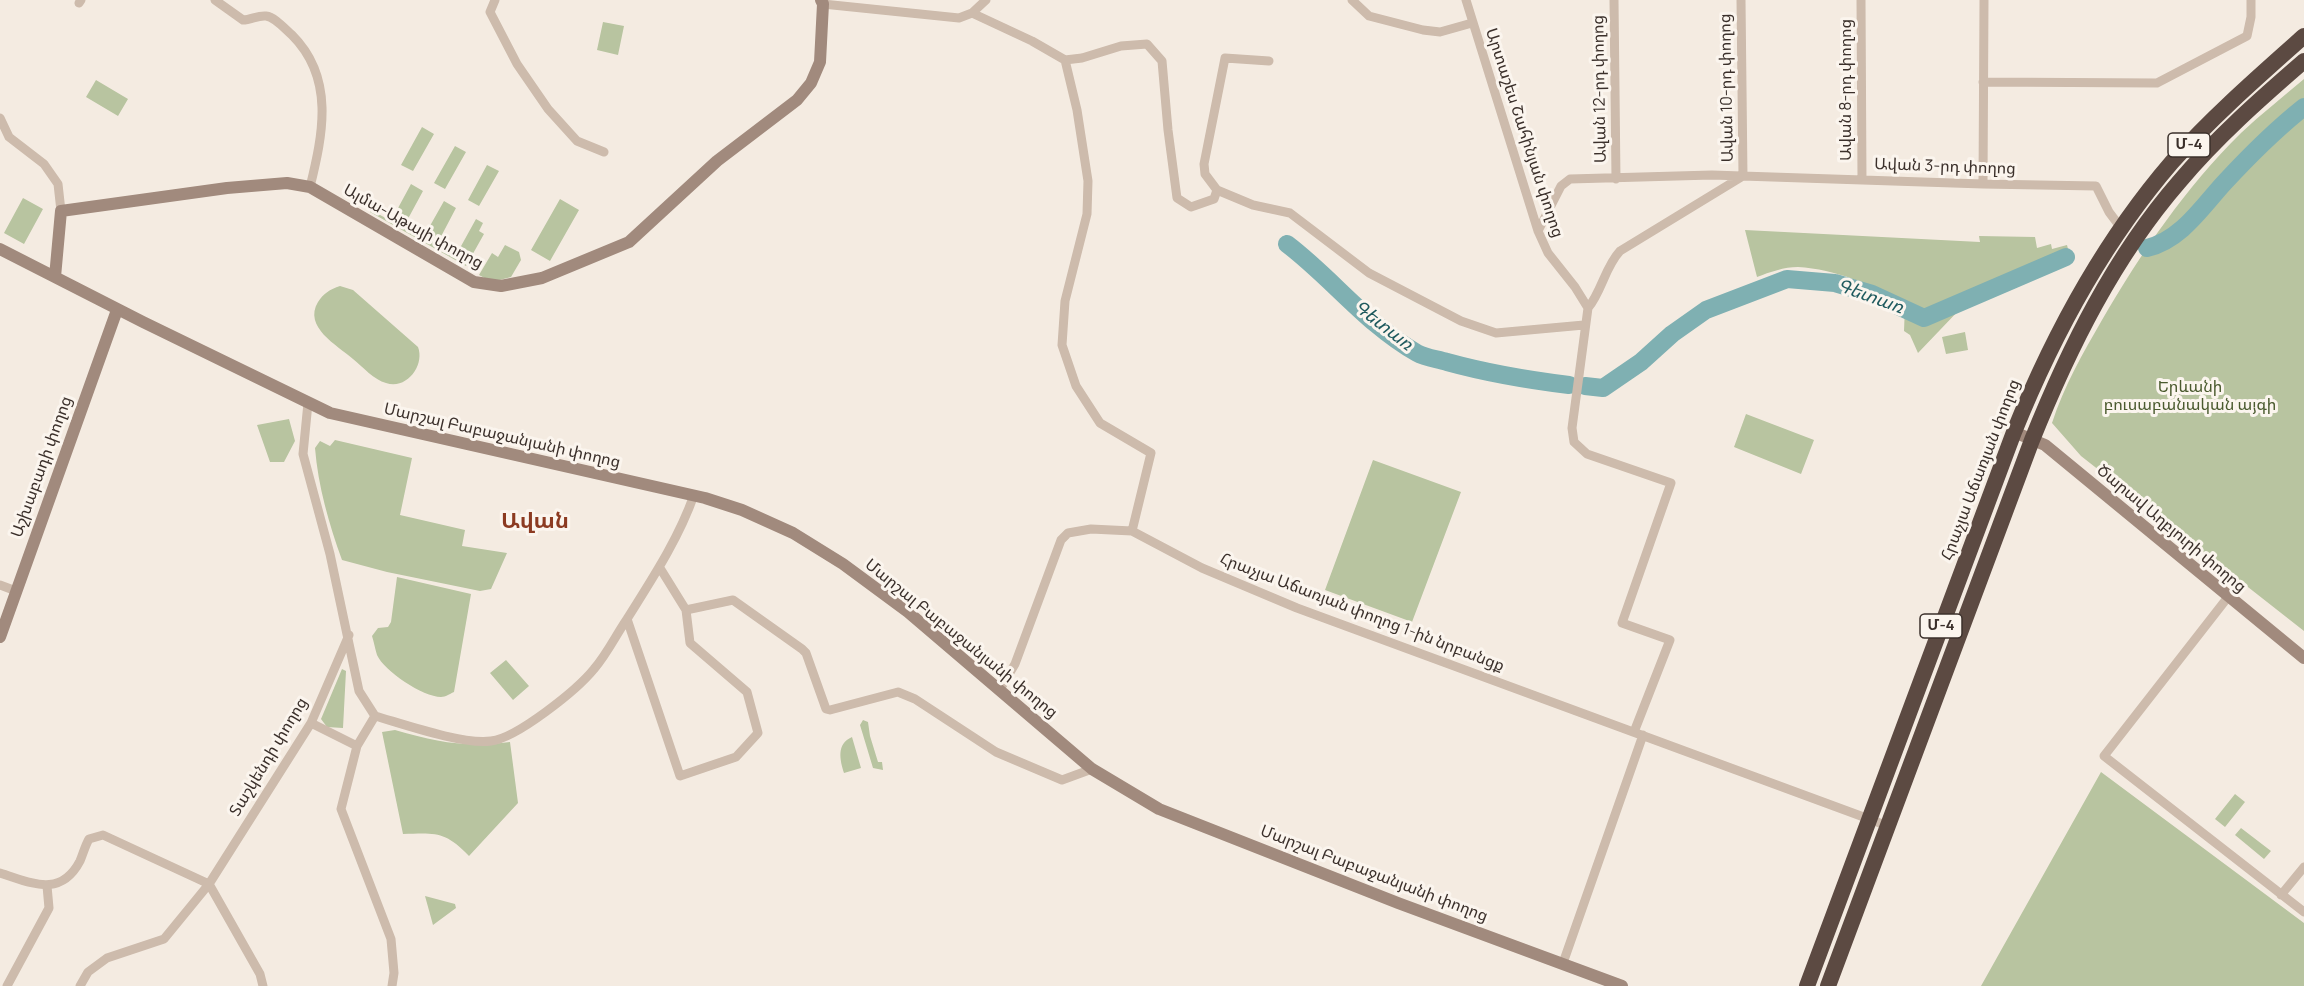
<!DOCTYPE html>
<meta charset="utf-8">
<style>
body{margin:0}
canvas{display:block;background:#f4ebe1}
</style>
<canvas width="2304" height="986"></canvas>
<script>
const ctx = document.querySelector('canvas').getContext('2d');
ctx.lineJoin = 'round';
function fill(path, color) { ctx.fillStyle = color; ctx.fill(path, 'evenodd'); }
function strokePath(path, color, width, dash) { ctx.strokeStyle = color; ctx.lineWidth = width; ctx.lineCap = dash ? 'butt' : 'round'; ctx.setLineDash(dash || []); ctx.stroke(path); }
function label(font, color, halo, rows, align = 'center') {
  ctx.font = font + ' Manrope,"Noto Sans Armenian",sans-serif'; ctx.lineWidth = 6; ctx.setLineDash([]); ctx.textBaseline = 'middle'; ctx.strokeStyle = halo; ctx.fillStyle = color; for (const [text, x, y, turn = 0] of rows) {
    ctx.save(); ctx.translate(x, y); ctx.rotate((+turn || 0) * Math.PI / 180); ctx.textAlign = isNaN(turn) ? turn : align; if (halo) ctx.strokeText(text, 0, 0); ctx.fillText(text, 0, 0); ctx.restore();
  }
}
const green = new Path2D(`
 M603,22L624,26L618,55L597,50Z
 M2304,79V631L2081,456L2052,423C2064,386 2083,353 2102,320C2141,253 2186,187 2241,133C2261,114 2283,97 2304,79Z
 M96,80L128,99L118,116L86,97Z
 M422,127L434,134L413,171L401,165Z
 M455,146L466,152L445,189L434,183Z
 M487,165L499,171L479,206L468,200Z
 M411,184L423,191L403,228L422,240L444,201L456,208L436,246L455,257L476,219L483,223L479,231L484,234L466,266L370,212L371,210L391,221Z
 M23,198L43,209L24,244L4,233Z
 M560,199L579,210L550,261L531,250Z
 M1745,230L1980,242L1979,236L2035,237L2037,248L2051,244L2052,249L2067,245L2071,261L1961,308L1918,353L1910,335L1904,331L1905,305C1874,285 1835,269 1798,267C1784,267 1770,272 1757,277Z
 M505,245L519,252L521,260L511,277L492,282L479,275L492,253L498,257Z
 M340,286L353,290L418,347C425,365 407,390 386,383C374,380 363,367 353,359C337,345 303,327 318,302C323,294 330,289 340,286Z
 M1965,332L1968,350L1946,354L1942,337Z
 M1746,414L1814,440L1801,474L1734,447Z
 M289,419L295,441L284,462H270L257,425Z
 M335,440L412,458L400,515L465,530L462,546L507,553L491,589L480,591L387,572L342,560C329,524 318,486 315,448L320,441L330,446Z
 M1373,460L1461,492L1412,622L1325,590Z
 M397,577L471,594L454,692C449,694 446,697 441,697C423,697 384,671 377,655C375,649 374,642 372,636L378,628L388,627L391,622Z
 M506,660L529,686L513,700L490,673Z
 M342,669L346,671L343,728L327,727L321,719Z
 M863,720L868,722L870,736L878,762H882L883,770L873,768L860,725Z
 M395,730C438,742 465,748 510,742L518,803L469,856C445,831 436,833 403,834L382,732Z
 M852,737L861,768L844,773C840,760 836,744 852,737Z
 M2101,772L2304,923V986H1981Z
 M2235,794L2245,802L2225,827L2215,819Z
 M2241,828L2271,851L2264,859L2235,835Z
 M425,896L455,904L456,908L433,925Z`);
const river = new Path2D(`
 M1287,244C1332,278 1367,325 1417,353C1426,358 1438,359 1447,362C1487,373 1528,380 1569,385
 M2147,248C2181,240 2202,207 2224,183C2249,156 2275,130 2304,107
 M1585,386L1603,388L1641,362L1672,334L1706,310L1787,279L1835,283L1872,294L1924,318L2066,257`);
const street = new Path2D(`
 M215,0L243,20C251,20 258,15 266,16C275,17 285,29 292,35C335,78 323,134 310,187
 M495,0L490,12L517,64L548,109L577,141L604,152
 M1352,0L1369,16L1423,30L1440,32L1472,23
 M1466,0L1538,231L1548,253L1575,287L1588,308L1572,428L1574,442L1587,454L1671,483L1622,623L1670,640L1634,732
 M1614,0L1616,179
 M1861,0L1862,180
 M79,3L81,0
 M823,4L959,18L972,13L1032,41L1065,60L1077,110L1088,181L1087,214L1065,301L1062,345L1076,386L1100,423L1151,453L1132,531
 M972,13L986,0
 M1065,60L1082,58L1121,46L1147,44L1162,61L1168,130L1177,198L1191,207L1214,199L1217,190
 M1269,61L1225,58L1204,164L1205,174L1217,190L1253,205L1290,213L1369,273L1461,321L1496,333L1584,325
 M1983,82L2157,83L2247,36L2251,17V0
 M0,118L9,137L44,164L58,184L61,211
 M1983,184L1984,0
 M1538,231L1561,186L1570,179L1712,175L1983,184L2096,186L2109,212L2121,228
 M1588,308C1602,291 1605,267 1620,251L1743,176L1741,0
 M308,403L303,454L330,554L359,691L375,716C403,724 463,745 491,741C517,738 577,690 594,669C607,654 616,635 627,619C652,579 678,540 694,495
 M660,568L686,610L733,600L802,649L806,653L826,709L830,710L898,692L915,699L996,752L1062,780L1092,769
 M0,585L16,591
 M2228,597L2104,756L2304,912
 M627,619L680,776L736,757L758,733L747,692L690,643L686,610
 M999,691L1015,664L1061,540L1068,533L1091,529L1132,531L1202,568L1297,608L1888,826
 M375,716L357,746L341,809L391,939L394,973L392,986
 M311,723L357,746
 M0,873C30,882 60,899 80,861C83,854 85,846 89,839L103,835L209,884
 M209,884L260,974L263,986
 M2281,895L2304,867
 M1563,963L1643,735
 M7,986L49,908L47,886
 M80,986L88,972L107,958L164,939L209,884L311,723L349,635`);
const secondary = new Path2D(`
 M0,249L143,322L330,413L705,498L742,510L793,533L843,564L908,612L1092,769L1159,809L1398,903L1622,986
 M55,277L61,211L227,188L287,183L310,187L474,282L501,286L542,278L629,242L717,161L797,100L811,83L820,62L823,4L821,0
 M2014,432L2045,445L2304,658
 M0,637L117,310`);
const highway = new Path2D(`
 M1807,986L2014,432C2053,335 2104,241 2172,162C2212,117 2259,76 2304,36
 M1828,986L2032,440C2069,348 2114,257 2179,182C2216,138 2260,99 2304,61`);
const shields = [
 [2189,145,42],
 [1941,626,42]
];
const shieldNames = [
 ["Մ-4",2189,145],
 ["Մ-4",1941,626]
];
const streetNames = [
 ["Ավան 10-րդ փողոց",1727,88,-91],
 ["Ավան 12-րդ փողոց",1600,89,-91],
 ["Ավան 8-րդ փողոց",1847,90,-90],
 ["Արտաշես Շահինյան փողոց",1524,133,72],
 ["Ավան 3-րդ փողոց",1945,167,2],
 ["Ալմա-Աթայի փողոց",413,227,29],
 ["Մարշալ Բաբաջանյանի փողոց",502,436,13],
 ["Աշխաբադի փողոց",42,467,-70],
 ["Հրաչյա Աճառյան փողոց",1981,470,-69],
 ["Ծարավ Աղբյուրի փողոց",2171,529,40],
 ["Հրաչյա Աճառյան փողոց 1-ին նրբանցք",1362,613,21],
 ["Մարշալ Բաբաջանյանի փողոց",961,639,39],
 ["Տաշկենդի փողոց",269,757,-59],
 ["Մարշալ Բաբաջանյանի փողոց",1374,874,21]
];
const parkNames = [
 ["Երևանի",2190,388],
 ["բուսաբանական այգի",2190,406]
];
const waterNames = [
 ["Գետառ",1870,297,20],
 ["Գետառ",1383,326,38]
];
const districtNames = [
 ["Ավան",535,522]
];
fill(green, '#b8c4a0');
strokePath(river, '#7fb0b2', 18);
strokePath(street, '#cdbbac', 9);
strokePath(secondary, '#a18a7d', 12);
strokePath(highway, '#5c4a42', 16);
for (const [x, y, w] of shields) { const box = new Path2D(); box.roundRect(x - w / 2, y - 12, w, 24, 4.5); ctx.fillStyle = '#fbf5ee'; ctx.fill(box); strokePath(box, '#3b302b', 1.5); }
label('bold 15px', '#3b302b', null, shieldNames);
label('16px', '#3b302b', '#fbf5ee', streetNames);
label('16px', '#4a5a2e', '#fbf5ee', parkNames);
label('italic 18px', '#1f5a5e', '#fbf5ee', waterNames);
label('bold 22px', '#8c3b22', '#fbf5ee', districtNames);
</script>
